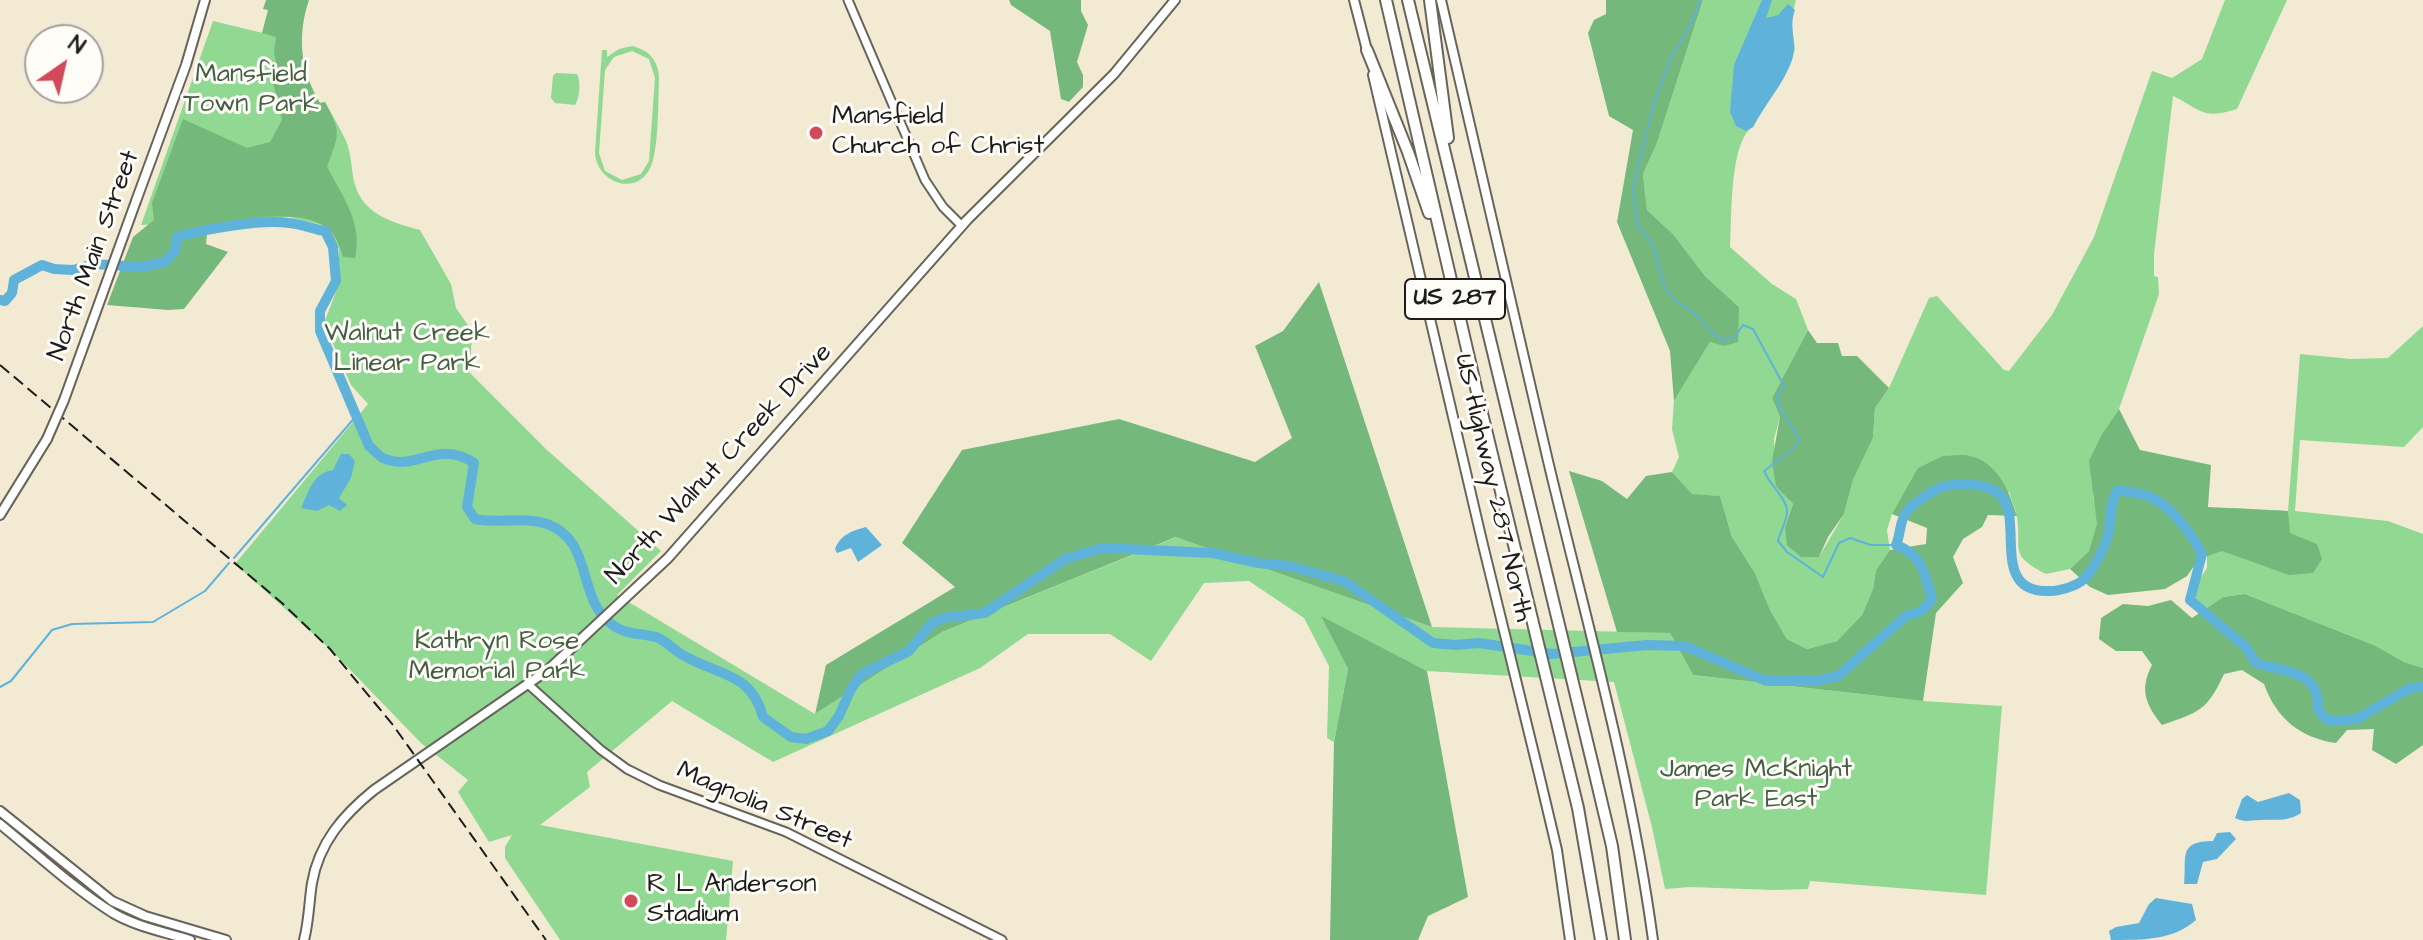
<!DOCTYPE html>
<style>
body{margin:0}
#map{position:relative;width:2423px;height:940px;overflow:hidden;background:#f3ead3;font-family:"Architects Daughter",sans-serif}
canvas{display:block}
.north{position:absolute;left:24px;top:24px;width:80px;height:80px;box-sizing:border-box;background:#fdfcf7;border:2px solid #a3a29f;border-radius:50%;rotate:34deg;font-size:22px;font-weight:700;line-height:32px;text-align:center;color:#1c1c1c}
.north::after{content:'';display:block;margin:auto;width:28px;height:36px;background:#d1495b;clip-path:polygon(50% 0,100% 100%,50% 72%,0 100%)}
</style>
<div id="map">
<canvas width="2423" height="940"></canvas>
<div class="north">N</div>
</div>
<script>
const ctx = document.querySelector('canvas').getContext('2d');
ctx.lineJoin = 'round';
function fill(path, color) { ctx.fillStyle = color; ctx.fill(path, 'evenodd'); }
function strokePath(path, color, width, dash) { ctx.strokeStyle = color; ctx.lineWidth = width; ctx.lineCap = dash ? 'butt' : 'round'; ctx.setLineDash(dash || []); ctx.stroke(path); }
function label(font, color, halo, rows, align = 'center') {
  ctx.font = font + ' "Architects Daughter",sans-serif'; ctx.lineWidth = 6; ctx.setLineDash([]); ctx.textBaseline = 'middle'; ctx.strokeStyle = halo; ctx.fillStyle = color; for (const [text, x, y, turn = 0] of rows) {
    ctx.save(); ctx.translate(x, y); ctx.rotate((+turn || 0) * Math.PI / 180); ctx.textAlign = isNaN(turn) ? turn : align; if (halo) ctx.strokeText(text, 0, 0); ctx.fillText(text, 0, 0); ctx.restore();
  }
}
const green = new Path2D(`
 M1703,0H1796L1791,20L1795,49L1790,65L1753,127C1729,141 1732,220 1730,247L1772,284L1796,299L1808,330L1772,398L1780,417L1774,439L1776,487L1793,504L1785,527L1819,557L1844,514L1853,480L1873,438L1875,408L1889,388L1929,298L1937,296L2004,370L2009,371L2052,315L2094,237L2152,71L2172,78L2202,59L2225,0H2287L2237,109C2202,120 2202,110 2173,96L2154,254V276L2158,277L2159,294L2119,409L2102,434L2093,496L2098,524L2089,551L2070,569L2046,574C2008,554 2022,551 2017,517C2016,509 2011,500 2009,492L1892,514L1887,530L1890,550L1876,570L1873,589L1862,615L1837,641L1807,649L1787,639L1770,610L1755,573L1732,537L1720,496L1692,495L1672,472L1679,457L1672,429L1674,401L1710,342L1739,307L1705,276L1673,234L1647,210L1643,174L1657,143Z
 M213,21L300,42C304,64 308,84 320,103L325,102C332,115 340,128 346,141C352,155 351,171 355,185C364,215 394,223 420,230L451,284L456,308L472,331L470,373L547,450L661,551L617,595L815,714L942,632L1177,537L1432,627L1670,633L1693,675L1923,701L2002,706L1986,895L1810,881L1808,889L1774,890L1690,887L1665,889L1652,827L1614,682L1427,671L1322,617L1348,669L1334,742L1327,738L1329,666L1304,618L1249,581L1204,583L1151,661L1110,634H1028L980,668L773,762L672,701L587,772L590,787L540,825L733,861L726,940H560L505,858V847L512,835L489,842L458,792L468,780L421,743L330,649L235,564L368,404L351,385L324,323L339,284V249L326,226L289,217L141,225Z
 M632,46C649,50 658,60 659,78C658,100 659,148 651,166C638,198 596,183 595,152L602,50H607V57L619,49ZM632,51L649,59L655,78L649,161L641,174L622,180L605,171L599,153L605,70L614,57Z
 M556,73L577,74C581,81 580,98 575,105L555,103L551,98L553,76Z
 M2423,326V427L2404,447L2300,440L2295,511L2388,521L2423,534V668L2404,662L2376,646L2245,594L2223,597L2205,609L2196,599L2195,586L2207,568V539L2233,508L2288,511L2300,354L2351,359L2388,358Z`);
const forest = new Path2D(`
 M266,0H309C297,35 300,71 320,103L325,102C342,134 339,133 327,167C343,197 363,223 355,258L343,257C340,247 337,237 329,230C305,206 238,220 208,225L206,244L228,252L184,309L168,310L107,305L133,237L154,220L152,203L183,119L247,148L270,142L282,120L273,82L277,68L274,52L276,37L262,33L268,10L263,9Z
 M1009,0H1081V11L1088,25L1077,62L1083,75V87L1069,102L1061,99L1050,31L1011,5Z
 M1606,0H1703L1657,143L1643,174L1647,210L1673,234L1705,276L1739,307L1738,342L1724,346L1710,342L1674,401L1670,351L1617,222L1633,130L1609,116L1588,33L1594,20L1606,14Z
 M1319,282L1432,627L1176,537L942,632L815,714L826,665L955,587L902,543L962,450L1119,419L1255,462L1292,438L1255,346L1283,331Z
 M1808,330L1817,343H1838L1842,356H1857L1889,388L1875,408L1873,438L1853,480L1844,514L1828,537L1819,557H1801L1787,545L1785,527L1793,504L1776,487L1772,461L1780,417L1772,398Z
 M2119,409L2140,450L2211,465L2208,507L2288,511L2290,533L2317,544L2322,559L2313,573L2289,575L2222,551L2199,559L2187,576L2165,589L2108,595L2090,587L2070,569L2089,551L2097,524L2089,461L2102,434Z
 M1943,456C1951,456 1962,454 1970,456C1999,463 2009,492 2017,516L1988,515L1982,527L1963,539L1953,557L1963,583L1936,613L1923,701L1693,675L1670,633L1617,632L1569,471L1602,481L1627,499L1646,476L1672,472L1692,494L1720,496L1732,537L1755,573L1770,610L1787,639L1807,649L1837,641L1862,615L1873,589L1876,570L1890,550L1926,544L1927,528L1892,514L1918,468Z
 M2245,594L2376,646L2404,662L2423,668V745L2396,764L2372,750L2374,729L2347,730L2336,743C2300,738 2276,718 2264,684L2242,670L2224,674C2207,711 2199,712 2162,725C2146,705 2139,690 2152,665L2142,651H2116L2099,639L2101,618L2123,604L2148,606L2171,600L2192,618L2223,597Z
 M1321,616L1427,671L1468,897L1428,916L1418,940H1330L1334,742L1348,669Z`);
const water = new Path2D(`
 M1762,0H1772L1766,18L1778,15L1788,4L1795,10C1788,28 1798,43 1792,60C1784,84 1764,105 1753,127L1746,131L1736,126L1730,112L1734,65Z
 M341,454H349L355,461L351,478L339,498L347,505L340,511L329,505L317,511L301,508C309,491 313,473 333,470Z
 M866,527L882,545L858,562L851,548L837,553L835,549C841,534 852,531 866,527Z
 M2289,793L2300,800L2301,813C2287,822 2277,819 2261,820C2249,820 2246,823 2235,818L2242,799L2247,795L2258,802Z
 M2230,832L2236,839L2217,859L2203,862L2197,884H2184C2187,858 2177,841 2213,841L2217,833Z
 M2156,898L2192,904L2196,920C2174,940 2144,940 2111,940L2109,931L2116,927L2139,923L2149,904Z`);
const stream = new Path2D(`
 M1700,0L1692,22L1670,60L1653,106L1633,188L1638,227C1661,247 1654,259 1664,284C1673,306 1688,305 1700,319C1708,329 1712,335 1724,340L1734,338L1743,325L1753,329L1784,386L1777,395L1779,406L1800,440L1792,450L1764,471C1770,485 1786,498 1787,510C1788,520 1780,531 1778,541L1787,552L1823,577L1839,543L1850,538L1871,545H1896
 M234,558L357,415
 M0,687L11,681L52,630L72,624L153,622L205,591L229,563`);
const river = new Path2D(`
 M0,300L5,301L12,293L14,280L42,265L54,269L73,270L93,264L142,267L165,262L175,251L177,237C205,229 261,219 289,223C301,224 313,229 325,231L333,247L336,281L320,311V331L369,446C373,449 379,456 383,458C416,473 437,438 474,463L467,507L475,519C498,524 524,516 547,524C593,540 577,597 610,623C624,635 639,633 656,637C665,640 673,649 681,654C717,676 751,671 763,717L791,737L806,739L828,731L839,716L851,689L862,674L909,651L931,624L943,618L985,613L1065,559L1102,548L1213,553L1258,563L1289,566L1344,581L1433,643L1455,645L1479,643L1552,654L1647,645L1685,646L1766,681H1816L1838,676L1907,615C1919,614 1926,609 1932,598C1924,574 1923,555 1896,545C1901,534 1899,521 1907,511C1913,504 1933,490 1942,487C1960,482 1993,482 2004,500C2021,526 1992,594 2050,591C2060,591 2077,586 2084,579C2093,571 2108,542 2109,530C2112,515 2109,503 2118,490C2128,492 2140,493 2150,497C2170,505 2192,534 2202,554L2190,600L2246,647L2256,663C2285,672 2321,671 2318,710L2329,721L2357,719L2410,688L2423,687`);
const minor = new Path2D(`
 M848,0L925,180L943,207L962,226
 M529,685L601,750L627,769L659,785L786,832L1002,940`);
const major = new Path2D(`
 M1354,0L1368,54
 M1441,0C1478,153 1511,307 1548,461C1586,620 1631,777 1653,940
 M1373,75L1483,545L1539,774L1557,850L1570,940
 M136,201L186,65L205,0
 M0,515L47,439
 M0,811L112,901L145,916L226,940
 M0,824C37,854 73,888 113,913C137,927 165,932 190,940
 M304,940C309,921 309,902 312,883C319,843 343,815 374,790L548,670L668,558L967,220L1114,74L1175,0`);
const highway = new Path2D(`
 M1386,0L1480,405L1578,808L1601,940
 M1408,0L1594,770L1612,846L1625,940
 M1430,0L1448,138
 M1367,50L1408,152L1429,213`);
const rail = new Path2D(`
 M0,365L282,603L330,649L393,725L546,940`);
const majorBridge = new Path2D(`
 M47,439L64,400L136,201`);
const markers = [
 [816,133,8,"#d1495b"],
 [631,901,8,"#d1495b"]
];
const shields = [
 [1455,299,100]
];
const shieldNames = [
 ["US 287",1455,299]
];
const parkNames = [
 ["Mansfield",251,76],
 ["Town Park",251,106],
 ["Walnut Creek",407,335],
 ["Linear Park",407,365],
 ["Kathryn Rose",497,643],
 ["Memorial Park",497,673],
 ["James McKnight",1756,771],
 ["Park East",1756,801]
];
const poiNames = [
 ["Mansfield",832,118],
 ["Church of Christ",832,148],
 ["R L Anderson",647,886],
 ["Stadium",647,916]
];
const streetNames = [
 ["North Main Street",95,256,-70],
 ["North Walnut Creek Drive",720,465,-47],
 ["US Highway 287 North",1492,488,77],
 ["Magnolia Street",764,807,23]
];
fill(green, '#91d892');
fill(forest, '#74b87c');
fill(water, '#5fb3db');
strokePath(stream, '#5fb3db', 2);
strokePath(river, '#5fb3db', 10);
strokePath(minor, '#67645c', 11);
strokePath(major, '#67645c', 12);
strokePath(highway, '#67645c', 14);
strokePath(minor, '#fff', 7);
strokePath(major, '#fff', 8);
strokePath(highway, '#fff', 10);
strokePath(rail, '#1c1c1c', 2, [12, 6]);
strokePath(majorBridge, '#67645c', 12, []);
strokePath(majorBridge, '#fff', 8);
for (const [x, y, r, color] of markers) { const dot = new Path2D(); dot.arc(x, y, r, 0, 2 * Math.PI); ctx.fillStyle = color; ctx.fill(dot); strokePath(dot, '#fdfcf7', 3); }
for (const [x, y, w] of shields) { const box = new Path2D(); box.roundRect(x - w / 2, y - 20, w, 40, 6); ctx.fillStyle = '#fdfcf7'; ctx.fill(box); strokePath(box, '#1c1c1c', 2); }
label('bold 24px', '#1c1c1c', null, shieldNames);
label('26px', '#455e45', '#fdfcf7', parkNames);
label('26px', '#1c1c1c', '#fdfcf7', poiNames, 'left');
label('26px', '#1c1c1c', '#fdfcf7', streetNames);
</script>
